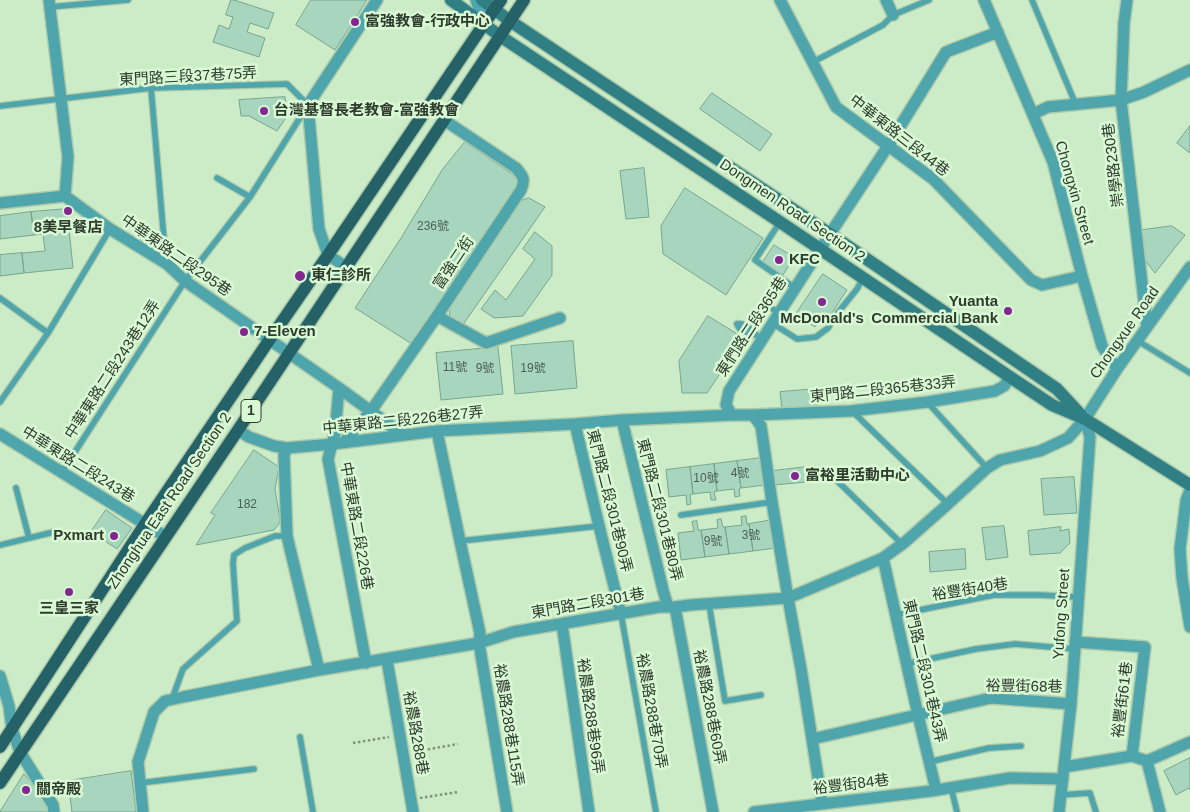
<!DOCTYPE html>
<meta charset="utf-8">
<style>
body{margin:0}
canvas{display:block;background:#ccecc8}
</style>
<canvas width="1190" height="812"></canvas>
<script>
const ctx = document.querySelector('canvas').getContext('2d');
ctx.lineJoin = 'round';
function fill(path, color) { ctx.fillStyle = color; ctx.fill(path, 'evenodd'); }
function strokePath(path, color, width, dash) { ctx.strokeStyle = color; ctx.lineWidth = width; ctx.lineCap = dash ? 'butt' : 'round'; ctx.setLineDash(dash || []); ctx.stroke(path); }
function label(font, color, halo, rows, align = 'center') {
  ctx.font = font + ' Helvetica,"Noto Sans TC",sans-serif'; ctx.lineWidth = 5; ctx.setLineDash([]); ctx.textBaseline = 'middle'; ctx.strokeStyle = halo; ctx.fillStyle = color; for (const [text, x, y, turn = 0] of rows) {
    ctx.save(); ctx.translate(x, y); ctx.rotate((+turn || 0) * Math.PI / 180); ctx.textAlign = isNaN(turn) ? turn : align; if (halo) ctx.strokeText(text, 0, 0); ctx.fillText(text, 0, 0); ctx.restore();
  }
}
const building = new Path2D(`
 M231,0H234L274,13L268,29L250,23L247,32L265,38L259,57L213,42L219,25L229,29L233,17L226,15Z
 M311,0H367L335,50L296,25Z
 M712,93L772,134L760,151L700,109Z
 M285,97L288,115L277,131L249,116H241L239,100Z
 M1190,126V153L1177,143Z
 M465,142L521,180L412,344L355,308L401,238L442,170Z
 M644,168L649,217L626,219L620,171Z
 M685,188L763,238L726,295L663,254L661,226Z
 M529,198L545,207L462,326L450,317L449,307L518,202Z
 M67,209L73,268L24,273L22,253L45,251L43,234L34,235L31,212Z
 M31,212L34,235L0,239V216Z
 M1172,226L1185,235L1155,273L1143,258L1140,236L1143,230Z
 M535,232L552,246V275L523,316L494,318L481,309L495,290L506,300L535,259L523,249Z
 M774,245L794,257L783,275L763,262Z
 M22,253L24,273L0,276V255Z
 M823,274L847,290L824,325L819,322L815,327L796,314Z
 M708,316L744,338L707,393H682L679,361Z
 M573,341L577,388L515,394L511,346Z
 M498,347L503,394L441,400L436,353Z
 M816,389L818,407L782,410L780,392Z
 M254,450L279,467L275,489L280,520L279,524L274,530L196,545L215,515L211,513Z
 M761,458L765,485L741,488L737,461Z
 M737,461L741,488L739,489L740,496L735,497L734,489L717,491L714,464Z
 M714,464L717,491L714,492L716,500H711L710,492L693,494L690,467Z
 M815,466L817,481L774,485L773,471Z
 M690,467L693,494L690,495L691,504L687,505L686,495L669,497L666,470Z
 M1074,477L1077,513L1044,515L1041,479Z
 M106,510L132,528L117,549L91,532Z
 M746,516L747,524H749L753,551L729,554L725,527L742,525L741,517Z
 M721,519L723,527H725L729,554L705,557L701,530L718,528L717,520Z
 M773,520L776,548L753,551L749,524Z
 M697,521L698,530H701L705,557L681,560L678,533L694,531L692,522Z
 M1004,526L1008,557L986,560L982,528Z
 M1061,527L1060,531L1069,529L1070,543L1060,553L1030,555L1028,531Z
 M965,549L966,569L930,572L929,552Z
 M1190,758V790L1189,788L1176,795L1164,771Z
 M131,771L136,812H72L68,781Z
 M24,774L52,805L53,812H0Z`);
const path = new Path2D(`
 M407,707L420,704
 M353,743L389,737
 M413,752L458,744
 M420,798L458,792`);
const lane = new Path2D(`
 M1032,0L1076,105
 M50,7L128,0
 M813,62L883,25L893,15L929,0
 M151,88L166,263
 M0,106L151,88L287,84L308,105L250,197L185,281L62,472
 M217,178L250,197
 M780,222L755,260L795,288
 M0,298L48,333
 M765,304L779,313
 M772,323L797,339L816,337L828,328L836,315L857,289L863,278
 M737,324C748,322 753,334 762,339
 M737,324C740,332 748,334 756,335
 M1138,341L1190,373
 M0,402L48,333L110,229
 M928,403L987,468
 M853,412L948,504
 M826,470L902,544
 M16,488L29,538
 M681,515L772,502
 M460,541L599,526
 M0,545L54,532
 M709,604L725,701L761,695
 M621,614L656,812
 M895,615L994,595H1039L1078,597
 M906,664L976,649L1015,644L1075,649
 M172,699L183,669L237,621L233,564L234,555L245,548L275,536H287
 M300,737L313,812
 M929,762L989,748L1021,746
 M140,783L254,769
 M951,787L957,812
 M1060,795L1090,793L1096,812`);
const street = new Path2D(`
 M49,0L68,157L65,196L110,229L167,264L185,281L339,388L335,433L328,459L366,663
 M476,0L484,24
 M780,0L836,107L933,179L1031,280L1042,285L1082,276
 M886,0L893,15
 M984,0L1053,162L1082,276L1102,346L1117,369
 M1127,0L1124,23L1121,100L1147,327
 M1033,114L1048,107L1121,100L1144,92L1190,70
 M0,203L65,196
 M346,267L328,255L319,229L308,105L377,0
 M437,316L486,343L560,318
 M339,388L402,434
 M753,415L851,411L928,402L995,391L1004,386L1010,377
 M622,420L663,590L668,607
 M575,424L599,526L621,614
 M238,430L249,437L274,446L287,448L333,444L437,431L575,424L622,420L732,415
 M437,431L460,541L480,633L479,643L507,812
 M0,434L166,537
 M344,442L371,411L437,316L521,190C525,180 524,177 516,168L444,120
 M287,448L284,455L287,536L319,670
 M1190,490L1186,501L1180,549L1182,578L1190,627
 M883,558L918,715L936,790
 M675,607L713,812
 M562,624L589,812
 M1075,642L1145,647L1132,756
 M387,660L413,812
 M0,676L9,706L12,729L20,752L53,805L54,812
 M812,739L991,698L1071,704
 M1147,761L1160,812
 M1064,767L1132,756L1147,761L1190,742
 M822,803L801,669L788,598L772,502L761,426L753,415H732L726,405L729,391L830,234L888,146L946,52L998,32
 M143,812L138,762L154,712L165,701L183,697L319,670L479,643L513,632L659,607H675L690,605L788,598L883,558L905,542L948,504L987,468L1000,460L1040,451L1068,438L1085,419L1117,369L1190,267
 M754,812L931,791L1010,778L1063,779
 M1059,812L1071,704L1090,437L1085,419`);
const secondary = new Path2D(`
 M451,0L500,36L780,222L1010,377L1052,405L1085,419L1190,485
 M482,0L510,21L830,234L1057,389L1081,415`);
const primary = new Path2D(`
 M0,747L145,524L270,339L328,255L484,24L501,0
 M0,783L238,430L524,0`);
const markers = [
 [355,22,5,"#832691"],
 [264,111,5,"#832691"],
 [68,211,5,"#832691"],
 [779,260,5,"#832691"],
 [300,276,6,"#832691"],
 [822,302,5,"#832691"],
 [1008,311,5,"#832691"],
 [244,332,5,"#832691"],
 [795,476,5,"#832691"],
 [114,536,5,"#832691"],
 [69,592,5,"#832691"],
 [26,790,5,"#832691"]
];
const numberNames = [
 ["236號",433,227],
 ["11號",455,368],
 ["9號",485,369],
 ["19號",533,369],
 ["4號",740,474],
 ["10號",706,479],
 ["182",247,505],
 ["3號",751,536],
 ["9號",713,542]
];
const shields = [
 [251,411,20]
];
const shieldNames = [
 ["1",251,411]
];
const poiNames = [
 ["富強教會-行政中心",365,22],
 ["台灣基督長老教會-富強教會",274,111],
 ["8美早餐店",68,228,"center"],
 ["KFC",789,260],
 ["東仁診所",311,276],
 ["Yuanta",998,302,"right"],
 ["Commercial Bank",998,319,"right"],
 ["McDonald's",822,319,"center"],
 ["7-Eleven",254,332],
 ["富裕里活動中心",805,476],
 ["Pxmart",104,536,"right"],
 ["三皇三家",69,609,"center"],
 ["關帝殿",36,790]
];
const streetNames = [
 ["東門路三段37巷75弄",188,77,-3],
 ["中華東路三段44巷",899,136,38],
 ["崇學路230巷",1114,165,-97],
 ["Chongxin Street",1074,193,74],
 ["Dongmen Road Section 2",792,211,34],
 ["中華東路二段295巷",176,256,35],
 ["富強二街",454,263,-56],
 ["東們路二段365巷",752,327,-57],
 ["Chongxue Road",1125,333,-55],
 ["中華東路二段243巷12弄",113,370,-57],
 ["東門路二段365巷33弄",883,390,-6],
 ["中華東路二段226巷27弄",403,421,-6],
 ["中華東路二段243巷",78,465,32],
 ["Zhonghua East Road Section 2",170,501,-56],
 ["東門路二段301巷90弄",609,501,76],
 ["東門路二段301巷80弄",659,510,76],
 ["中華東路二段226巷",356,526,80],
 ["裕豐街40巷",970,590,-9],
 ["東門路二段301巷",588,604,-10],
 ["Yufong Street",1062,614,-86],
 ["東門路二段301巷43弄",924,671,77],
 ["裕豐街68巷",1024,687,1],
 ["裕豐街61巷",1123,700,-83],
 ["裕農路288巷60弄",709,707,79],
 ["裕農路288巷70弄",651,711,80],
 ["裕農路288巷96弄",590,716,82],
 ["裕農路288巷115弄",508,725,81],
 ["裕農路288巷",415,733,80],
 ["裕豐街84巷",851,785,-7]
];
fill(building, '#a7d5bd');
strokePath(building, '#78a58e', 1);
strokePath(lane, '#acc9a9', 8);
strokePath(street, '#acc9a9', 14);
strokePath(secondary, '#acc9a9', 15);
strokePath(primary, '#acc9a9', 15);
strokePath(path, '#7e947b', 2.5, [2.5, 2.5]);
strokePath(lane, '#4fa5ac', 5.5);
strokePath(street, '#4fa5ac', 11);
strokePath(secondary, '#307f85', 12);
strokePath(primary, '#246267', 12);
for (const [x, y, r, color] of markers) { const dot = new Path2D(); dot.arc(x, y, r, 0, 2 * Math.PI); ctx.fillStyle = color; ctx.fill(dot); strokePath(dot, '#d9f9d5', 2); }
label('12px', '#4c6251', null, numberNames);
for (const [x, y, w] of shields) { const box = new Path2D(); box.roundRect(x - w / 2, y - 11.5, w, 23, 4); ctx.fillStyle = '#d9f9d5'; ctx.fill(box); strokePath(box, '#2e3b2d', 1); }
label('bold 14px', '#2e3b2d', null, shieldNames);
label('bold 15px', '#2e3b2d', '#d9f9d5', poiNames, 'left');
label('15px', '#2e3b2d', '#d9f9d5', streetNames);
</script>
